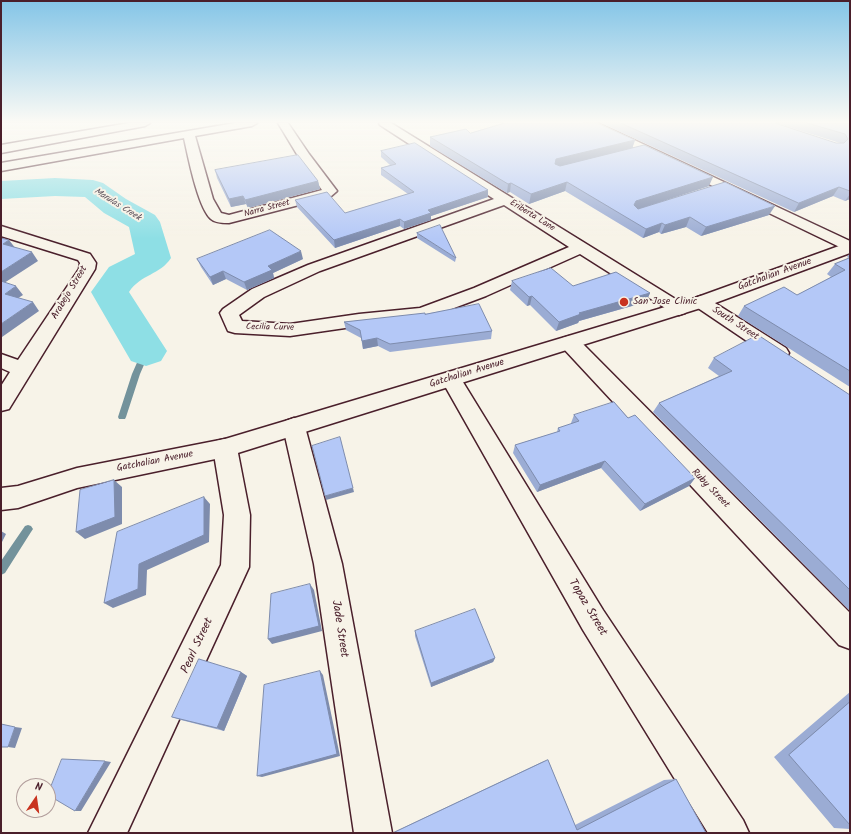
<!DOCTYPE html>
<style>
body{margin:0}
#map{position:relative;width:851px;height:834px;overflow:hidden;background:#f7f3e8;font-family:Kalam,sans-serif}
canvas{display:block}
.frame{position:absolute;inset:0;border:2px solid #4a1f2b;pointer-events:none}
.north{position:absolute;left:16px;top:778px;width:40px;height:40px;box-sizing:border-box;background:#f7f3e8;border:1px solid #b29e9c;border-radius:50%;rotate:13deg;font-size:11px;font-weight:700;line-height:16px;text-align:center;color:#4a1f2b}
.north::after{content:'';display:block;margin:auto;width:14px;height:18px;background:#c8321e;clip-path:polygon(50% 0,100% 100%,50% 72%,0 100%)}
</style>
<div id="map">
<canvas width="851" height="834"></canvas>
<div class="frame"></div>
<div class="north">N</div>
</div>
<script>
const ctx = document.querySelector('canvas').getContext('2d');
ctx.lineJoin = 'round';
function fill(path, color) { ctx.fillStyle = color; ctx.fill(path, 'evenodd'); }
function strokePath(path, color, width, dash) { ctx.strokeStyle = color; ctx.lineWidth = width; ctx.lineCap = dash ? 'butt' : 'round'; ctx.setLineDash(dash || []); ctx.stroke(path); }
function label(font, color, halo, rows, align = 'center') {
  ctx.font = font + ' Kalam,sans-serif'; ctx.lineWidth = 4; ctx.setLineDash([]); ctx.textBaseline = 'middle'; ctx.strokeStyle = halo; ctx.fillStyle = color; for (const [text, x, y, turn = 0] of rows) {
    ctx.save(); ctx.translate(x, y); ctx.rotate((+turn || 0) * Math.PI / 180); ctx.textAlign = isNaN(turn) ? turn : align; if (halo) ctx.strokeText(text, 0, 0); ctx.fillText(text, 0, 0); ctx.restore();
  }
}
const stream = new Path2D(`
 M143,349H149L150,351L140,374L126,417L125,419H119L118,417L132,374Z
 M28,525L31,526L33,529L31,532L5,573L1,575V561L25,526Z`);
const river = new Path2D(`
 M55,178L93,180L103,183L126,199L155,215L160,222L171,258C160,275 141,274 129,292L167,351L161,361L146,366L131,361L91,292L109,267L135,254L129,227L104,213L85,197L55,196L1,199V181Z`);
const street = new Path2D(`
 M129,123H150L145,126L1,153V145Z
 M235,123H257L252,126L195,136L213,199L221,213L229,215L322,190L298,156L278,123H288L309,154L337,191L330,197L229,223C223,223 215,223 211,219C198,208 188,156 184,138L1,171V163Z
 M379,123H391L685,305L688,309L685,313L679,315L673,313L580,254L486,296L422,320L359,326L290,336L235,333L228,331L220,313L223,309L252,289L308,265L494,199L380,125ZM504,205L569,247L474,288L420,308L359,314L290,324L242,321L239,315L264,297L320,271Z
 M585,123H598L850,241V252L586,125Z
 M1,226L90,254L96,263L95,269L9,409L1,411V386L10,372L1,368V354L18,360L79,269L80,263L78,260L1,236Z
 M701,296L707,298L786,348L789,353L786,358L779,360L772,358L695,306L692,302L695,298Z
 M570,336L577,338L850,613V649L839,645L563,348L560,343L563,338Z
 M451,372L458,374L603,610L743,820L749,833H708L583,630L441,379L444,374Z
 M294,418L302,421L305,427L342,564L392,833H354L314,564L283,427L286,421Z
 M225,439L233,441L237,448L250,515L249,567L127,833H88L221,565L224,515L213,448L217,441Z`);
const secondary = new Path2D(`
 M850,242V253L707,306L225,457L77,488L18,508L1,510V488L18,486L77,468L225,439L695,298Z`);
const wall = new Path2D(`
 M601,123H775L836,143H840L776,123H850V199L845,201L833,196L794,212Z
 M470,133L635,140L632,148L709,186L638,209L769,215L701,236L686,227L661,234L659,232L643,238L565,191L529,204L510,192L507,193L430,146V137Z
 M381,151L488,197L431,216V220L404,229L400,226L335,248L297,207L295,200L345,213L408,194L381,175V168L390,165L381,157Z
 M215,170L318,181L320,189L248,208L246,204L231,207L217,178Z
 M417,233L456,258L455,262L417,238Z
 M850,253V387L738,316L744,306L797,295L831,277L827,274L835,264L849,258L847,257Z
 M197,259H303L273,273L274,278L247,290L226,279L213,285L201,267Z
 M512,281L573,286L650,293L646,302L579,321L578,323L556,331L530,305L527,306L510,290Z
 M425,314L492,331L491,339L390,352L378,346L363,349L361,338L346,330L344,322Z
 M714,358L850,395V611L653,412L659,403L719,376L708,368Z
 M574,415L628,418L695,478L689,486L640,511L601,468L537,492L513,453L515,445L557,432L558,428L571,424V423Z
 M415,631L495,658L493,662L431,687L415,636Z
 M241,672L247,676L224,731L181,720L172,717Z
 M850,692V829L834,828L774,757Z
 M548,760L575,825L664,780L676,779L706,833H392L394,832L542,762Z`);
const shadedWall = new Path2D(`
 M635,140L632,149L553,172L556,159Z
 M713,177L709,186L633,211L634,205L636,201Z
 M318,181L320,189L248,208L245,200Z
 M567,182L565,191L529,204L531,194Z
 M511,183L510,192L507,193L508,184Z
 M839,187L833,196L794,212L799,203Z
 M488,190V197L431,216V220L404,229V222L428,210Z
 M850,194V199L845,201Z
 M243,196L246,204L231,207L229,199Z
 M775,206L769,215L701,236L706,227Z
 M690,217L686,227L661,234L665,225Z
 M400,219V226L335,248L334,240Z
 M662,223L659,232L643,238L646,229Z
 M9,240L16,249L3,244Z
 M301,251L303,259L273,273L274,278L247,290L244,282L268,266Z
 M32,252L38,261L1,285V272Z
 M223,271L226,279L213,285L210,277Z
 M16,286L23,295L12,302L5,294Z
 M650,293L646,302L579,321L578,323L556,331L559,322L579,313Z
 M532,296L530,305L527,306L529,297Z
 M33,302L39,311L2,337L1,336V324Z
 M377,338L378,346L363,349L362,341Z
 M605,461L601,468L537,492L540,485Z
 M695,478L689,486L640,511L645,504Z
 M114,480L122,487V524L85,539L76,532Z
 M353,488L354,492L326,500L325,496Z
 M204,497L210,504L209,542L147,570L146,595L113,608L104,603L139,564Z
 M1,531L6,534L1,544Z
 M310,584L314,590L322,631L272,644L268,639Z
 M495,658L493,662L431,687V683Z
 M320,671L323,675L340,756L262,777L257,776Z
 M241,672L247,676L224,731L217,728Z
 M15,727L22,728L15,748L8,747Z
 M105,761L111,762L81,811H75Z`);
const building = new Path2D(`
 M505,123H597L635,140L556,159L555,164L560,166L644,145L713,177L636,201L634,205L638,209L725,182L775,206L706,227L690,217L665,225L662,223L646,229L567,182L531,194L511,183L508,184L430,137L466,129L470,133Z
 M621,123H775L836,143H844L848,139L845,134L807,123H850V191L839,187L799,203Z
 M415,143L488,190L428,210L431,213L404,222L400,219L334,240L295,200L327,192L345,213L414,192L381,168L396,164L381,151Z
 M298,155L318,181L245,200L243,196L229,199L215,170Z
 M440,225L456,258L417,233Z
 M270,230L301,251L268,266L272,270L244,282L223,271L210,277L197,259Z
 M1,238L9,240L3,244L32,252L1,272Z
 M850,258V371L744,306L784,287L797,295L845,270L835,264Z
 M551,268L573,286L616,272L650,293L579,313L581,314L559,322L532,296L529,297L512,281Z
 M1,281L16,286L5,294L33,302L1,324Z
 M479,304L492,331L390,344L377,338L362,341L360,330L344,322L425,313V314Z
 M758,335L850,395V590L659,403L732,371L714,358Z
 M614,402L628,418L635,415L695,478L645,504L605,461L540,485L515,445L560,431L558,428L579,421L574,415Z
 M340,437L353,488L325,496L312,446Z
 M114,480L115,517L76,532L80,490Z
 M204,497V535L139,564L138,589L104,603L117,532Z
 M310,584L319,626L268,639L271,594Z
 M475,609L495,658L431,683L415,631Z
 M199,659L241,672L217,728L172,717Z
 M320,671L337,754L257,776L264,685Z
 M850,702V825L789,755Z
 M1,724L15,727L8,747H1Z
 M62,759L105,761L75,811L48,795V794Z
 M548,760L577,830L676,779L706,833H393Z`);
const markers = [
 [624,302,5,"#c8321e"]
];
const farWaternames = [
 ["Marulas Creek",117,205,32]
];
const farStreetnames = [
 ["Narra Street",267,209,-15],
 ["Eriberta Lane",532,216,32],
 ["Cecilia Curve",270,328,1]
];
const streetNames = [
 ["Gatchalian Avenue",775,275,-20],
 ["Arabejo Street",70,293,-59],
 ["South Street",735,324,33],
 ["Gatchalian Avenue",467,374,-17],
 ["Gatchalian Avenue",155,462,-11],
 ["Ruby Street",710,489,46]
];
const poiNames = [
 ["San Jose Clinic",633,302]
];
const nearStreetnames = [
 ["Topaz Street",587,608,59],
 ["Jade Street",339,629,81],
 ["Pearl Street",198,646,-65]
];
fill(stream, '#73929b');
fill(river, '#8edfe5');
strokePath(street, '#4a1f2b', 3);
strokePath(secondary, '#4a1f2b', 3);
fill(street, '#f7f3e8');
fill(secondary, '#f7f3e8');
fill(wall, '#9bacd4');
fill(shadedWall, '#7e8cad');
fill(building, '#b4c8f7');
strokePath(building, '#7e8cad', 1);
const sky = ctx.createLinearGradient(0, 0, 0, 239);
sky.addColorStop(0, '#84c5e7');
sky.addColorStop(0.51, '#fbfaf5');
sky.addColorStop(1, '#fbfaf500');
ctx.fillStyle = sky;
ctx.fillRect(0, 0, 851, 239);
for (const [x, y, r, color] of markers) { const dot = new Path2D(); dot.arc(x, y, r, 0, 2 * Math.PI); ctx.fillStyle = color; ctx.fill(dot); strokePath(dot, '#f7f3e8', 1.5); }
label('italic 9px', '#5b4f5a', '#f7f3e8', farWaternames);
label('9px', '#4a1f2b', '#f7f3e8', farStreetnames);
label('10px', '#4a1f2b', '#f7f3e8', streetNames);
label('10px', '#4a1f2b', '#f7f3e8', poiNames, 'left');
label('12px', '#4a1f2b', '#f7f3e8', nearStreetnames);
</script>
